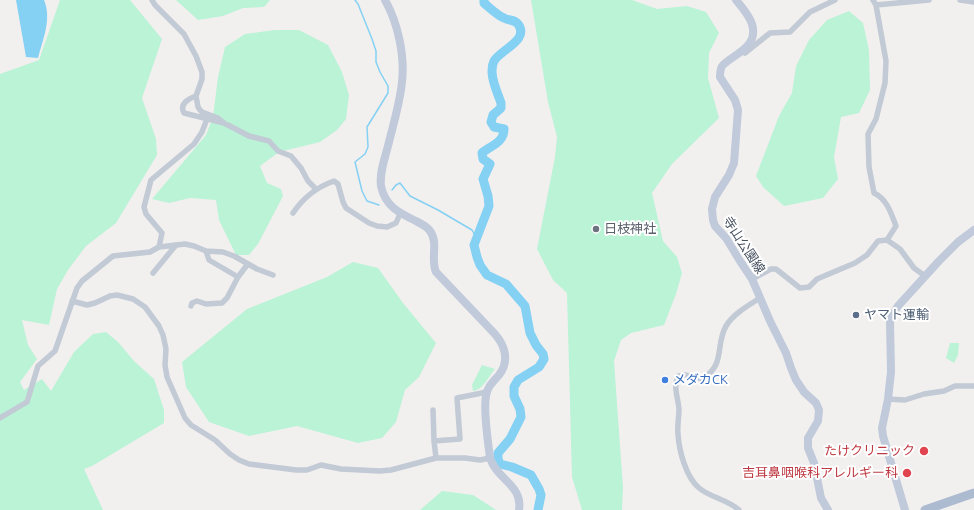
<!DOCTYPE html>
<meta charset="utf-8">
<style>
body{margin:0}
canvas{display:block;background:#f2efef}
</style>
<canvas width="974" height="510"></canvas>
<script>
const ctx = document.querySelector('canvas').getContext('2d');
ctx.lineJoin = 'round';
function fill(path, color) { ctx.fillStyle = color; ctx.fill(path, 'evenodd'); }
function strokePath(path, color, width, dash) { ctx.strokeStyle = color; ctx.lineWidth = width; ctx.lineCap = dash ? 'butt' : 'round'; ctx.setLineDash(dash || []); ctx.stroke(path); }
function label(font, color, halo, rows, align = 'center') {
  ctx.font = font + ' Ubuntu,"Noto Sans JP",sans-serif'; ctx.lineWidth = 4; ctx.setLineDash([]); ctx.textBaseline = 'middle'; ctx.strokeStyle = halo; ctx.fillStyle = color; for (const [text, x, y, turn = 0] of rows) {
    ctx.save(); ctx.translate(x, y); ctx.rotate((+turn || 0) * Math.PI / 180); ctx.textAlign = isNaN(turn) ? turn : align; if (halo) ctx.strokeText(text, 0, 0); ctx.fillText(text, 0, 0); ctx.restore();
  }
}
const green = new Path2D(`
 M60,0H130L162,39L142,98L156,139L157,155L116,223L86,246L68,270L57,289L49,325L22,320L28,345L37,359L20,382L24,390L42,379L51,391L74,352L93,334L106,332L118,342L134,361L154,379L164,410V423L92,466L84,469L103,510H0V74L39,60Z
 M176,0H270L264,7L243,8L223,16L198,20Z
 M531,0H632L657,9L687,6L706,12L719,33L709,53L708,78L719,118L672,164L652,193L663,241L677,257L682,273L676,294L664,325L631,333L621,340L614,361L623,488L622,510H582L572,477L567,293L553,280L537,249L555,157L557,137L548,102Z
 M849,11L863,23L869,50L870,90L859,113L841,117L834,157L838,179L823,198L784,206L763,187L756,176L779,116L792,93L796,66L809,40L827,20Z
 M275,30H299L328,45L342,72L349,95L346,119L337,130L320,142L279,152L260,166L267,183L281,189L283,196L258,244L249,255H236L219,220L216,200L190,198L169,203L152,199L206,135L213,117L218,77L225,47L245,34Z
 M353,262L378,268L403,303L436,343L419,377L405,390L396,422L382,438L358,443L297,426L249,436L209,422L186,387L182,362L247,309L327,277Z
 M950,343H959L958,355L954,363L946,358Z
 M482,365L495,369C488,377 483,390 473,391L472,385Z
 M442,491L473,495L496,510H420Z`);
const water = new Path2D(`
 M16,0H44C52,19 43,39 38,58L26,57Z`);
const stream = new Path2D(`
 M355,0L358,4L372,39L376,51V62L380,72L388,86V93L367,127L368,147L365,154L355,162L362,191L367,201L379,205
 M392,190L396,185L400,183L410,196L438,210L472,230L476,237`);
const river = new Path2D(`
 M484,0V3C490,8 497,15 504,18C509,21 514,19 518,24C530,40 500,50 494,61C488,73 497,91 501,103V108L493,115L491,122L494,127L504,129C504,143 490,146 482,153L483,159L490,164L483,179L488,196L489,206L474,245L477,257L480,265L487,275L506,284L525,306L530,333L536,345L543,354L544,359L539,367L518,380L514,387V396L520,409L521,417L510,439L498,453V459L500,464L512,467L531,475L539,489L541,495L538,510`);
const street = new Path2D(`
 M152,0L155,5L184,34L196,56L202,72V79L196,96L198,107L200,110L202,112L218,118L224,123L249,136L269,141L278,151L291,156L301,168L308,181L316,189
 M960,0L974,2
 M876,5L929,0
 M745,53L770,33L790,32L810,12L835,0
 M196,96C188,99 179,104 184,113L224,123
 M293,213C303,198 317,187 334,181L338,184L343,202L346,208L369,223L377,226L387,227L396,223L400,214
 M887,240L900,249L914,268L925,276
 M159,247L162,233L146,214L144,207L151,180L194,144L202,132L207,119
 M206,251L209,260L238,277L247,265
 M153,273L176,245
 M752,279L771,269H776L800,288L809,287L817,279L855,263L867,255L878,241L887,240L896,226C891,213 887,199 874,193L869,167L868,134L876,119L885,83L886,61L876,5L873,0
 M72,301L87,305L95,303L110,296L117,295L133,299L145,307L159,326L163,335L166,349L165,365L167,377L185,418L191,425L215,440L230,454L239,460L249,464L296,470H307L321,465L341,469L380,471L391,470L436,458H465L480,460L490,458
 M191,306L192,303L197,301L206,304L222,303L227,298L238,277
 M888,399L905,400L924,394L944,391L955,386H974
 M433,410L434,441
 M0,418L27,402L38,366L55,351L77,288L82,281L113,256L150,252L159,247L185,244L194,246L206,251L223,252L234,256L257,269L273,275
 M436,458L434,441L460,439L457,398L487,392
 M739,510C727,499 711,498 699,488C686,477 679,451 678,434C677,426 679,418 679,409C678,397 673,388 678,376L685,375L702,379C726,365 715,345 726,326C733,314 749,305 760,298`);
const secondary = new Path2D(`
 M385,0C398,23 405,56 402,82C400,102 394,122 389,142C386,155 379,172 381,186C385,206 399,213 416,221C421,224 427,226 430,231C439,243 430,259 436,272L494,333C505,345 510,361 499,375C493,382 487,387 486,396C483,411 488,441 490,458C497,480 523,485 519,510
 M736,0C742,7 749,15 752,24C759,47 734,54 723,65C720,68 720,73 720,77L735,100L738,110L734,163L729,175L715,197L712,209L713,220L715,226L726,238L740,261L752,279L770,321L786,353L791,368L796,380L804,392L816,403L819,410L818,421L808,438V448L814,463L821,498L828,510
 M905,510L883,436L882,428L888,399L891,372L890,322L892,316L898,306L939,261L958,242L974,230`);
const primary = new Path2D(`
 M925,510L974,493`);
const markers = [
 [596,229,4,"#6b7280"],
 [856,315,4,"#5c6f8a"],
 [665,380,4,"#3f7fe0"],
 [924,451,5,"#e0444e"],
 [907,473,5,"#e0444e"]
];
const worshipNames = [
 ["日枝神社",604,229]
];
const streetNames = [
 ["寺山公園線",744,245,57]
];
const serviceNames = [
 ["ヤマト運輸",864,315]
];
const shopNames = [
 ["メダカCK",673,380]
];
const healthNames = [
 ["たけクリニック",915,451],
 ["吉耳鼻咽喉科アレルギー科",898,473]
];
fill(green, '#baf3d6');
fill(water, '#84d1f3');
strokePath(stream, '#84d1f3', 1.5);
strokePath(river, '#84d1f3', 9);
strokePath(street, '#c2cad5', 5.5);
strokePath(secondary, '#c0cada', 8);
strokePath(primary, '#adbbd0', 9);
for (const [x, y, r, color] of markers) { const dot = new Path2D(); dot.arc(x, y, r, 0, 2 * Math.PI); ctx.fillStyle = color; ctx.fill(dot); strokePath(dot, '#fff', 1.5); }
label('13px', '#5b616d', '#fff', worshipNames, 'left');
label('13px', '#46505f', '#fff', streetNames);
label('13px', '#4e5e75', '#fff', serviceNames, 'left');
label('13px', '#366cbe', '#fff', shopNames, 'left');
label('13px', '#be3a42', '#fff', healthNames, 'right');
</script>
